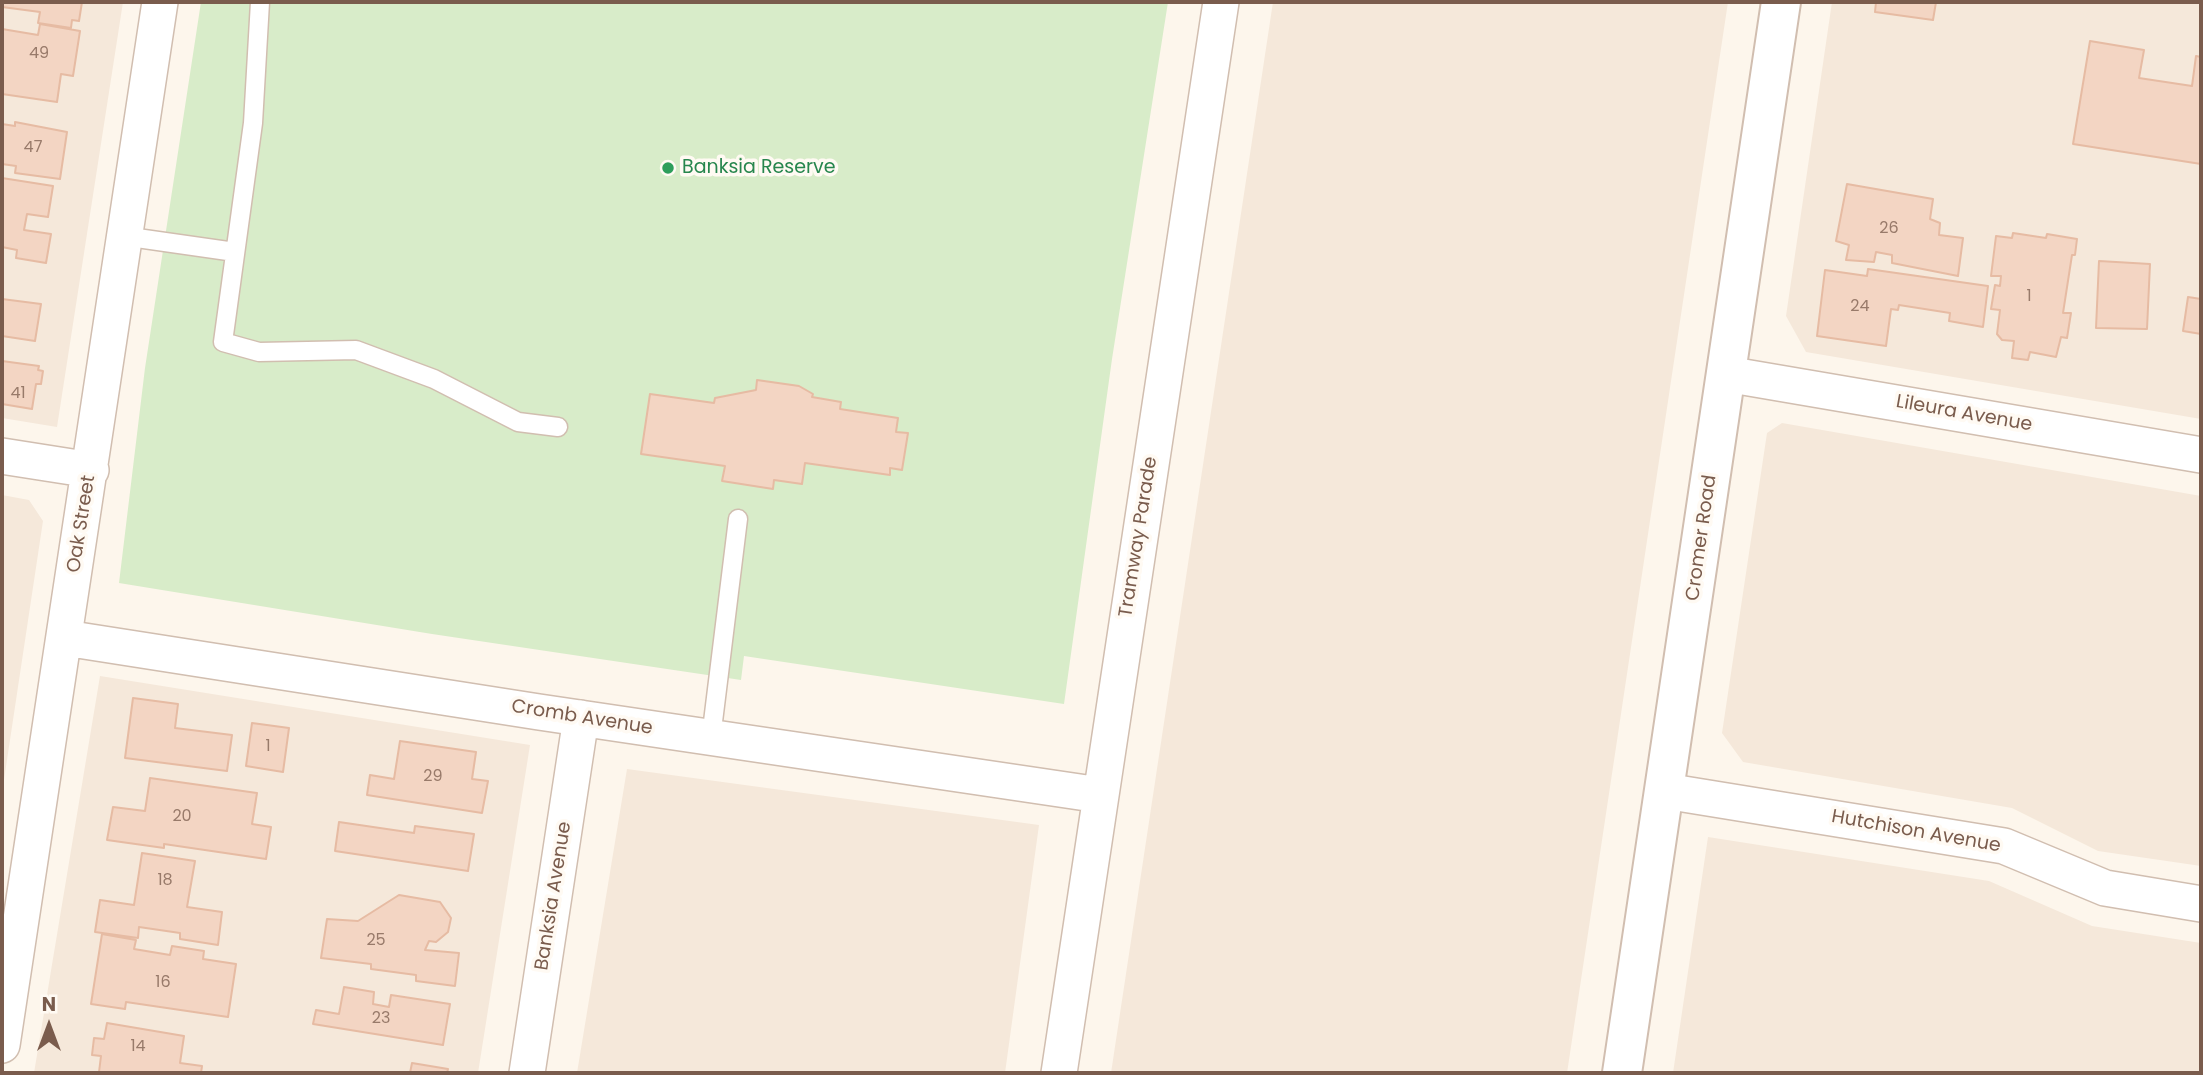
<!DOCTYPE html>
<style>
body{margin:0}
#map{position:relative;width:2203px;height:1075px;overflow:hidden;background:#fdf6ec;font-family:Poppins,sans-serif}
canvas{display:block}
.frame{position:absolute;inset:0;border:4px solid #7a5c4d;pointer-events:none}
.north{position:absolute;left:14px;top:991px;width:70px;height:70px;-webkit-text-stroke:5px #fffaf3;paint-order:stroke;rotate:0deg;font-size:19px;font-weight:700;line-height:28px;text-align:center;color:#7a5c4d}
.north::after{content:'';display:block;margin:auto;width:24px;height:32px;background:#7a5c4d;clip-path:polygon(50% 0,100% 100%,50% 72%,0 100%)}
</style>
<div id="map">
<canvas width="2203" height="1075"></canvas>
<div class="frame"></div>
<div class="north">N</div>
</div>
<script>
const ctx = document.querySelector('canvas').getContext('2d');
ctx.lineJoin = 'round';
function fill(path, color) { ctx.fillStyle = color; ctx.fill(path, 'evenodd'); }
function strokePath(path, color, width, dash) { ctx.strokeStyle = color; ctx.lineWidth = width; ctx.lineCap = dash ? 'butt' : 'round'; ctx.setLineDash(dash || []); ctx.stroke(path); }
function label(font, color, halo, rows, align = 'center') {
  ctx.font = font + ' Poppins,sans-serif'; ctx.lineWidth = 7; ctx.setLineDash([]); ctx.textBaseline = 'middle'; ctx.strokeStyle = halo; ctx.fillStyle = color; for (const [text, x, y, turn = 0] of rows) {
    ctx.save(); ctx.translate(x, y); ctx.rotate((+turn || 0) * Math.PI / 180); ctx.textAlign = isNaN(turn) ? turn : align; if (halo) ctx.strokeText(text, 0, 0); ctx.fillText(text, 0, 0); ctx.restore();
  }
}
const residential = new Path2D(`
 M2,2H123L57,427L2,418Z
 M1273,2H1728L1567,1073H1111Z
 M1832,2H2201V419L1806,352L1786,316Z
 M1782,423L2201,496V866L2098,851L2012,808L1743,762L1722,733L1767,433Z
 M2,495L29,500L43,521L2,793Z
 M100,676L530,745L478,1073H34Z
 M627,769L1039,825L1005,1073H577Z
 M1708,837L1989,881L2092,926L2201,943V1073H1673Z`);
const green = new Path2D(`
 M201,2H1168L1112,359L1064,704L744,656L741,680L432,634L119,583L145,368Z`);
const building = new Path2D(`
 M2,2H82L79,21L72,20L71,28L38,23L40,12L2,7Z
 M1876,2H1936L1933,20L1875,12Z
 M40,24L80,31L73,76L61,74L57,102L2,94V29L38,35Z
 M2090,41L2144,50L2139,78L2192,86L2196,56L2201,57V164L2073,144Z
 M15,122L67,132L60,179L15,173L16,166L2,164V124L15,126Z
 M2,178L53,186L48,217L27,214L24,230L51,234L46,263L16,258L17,250L2,247Z
 M1847,184L1933,199L1930,219L1940,223L1939,235L1963,238L1958,276L1892,263V255L1876,252L1874,262L1846,260L1849,245L1836,241Z
 M2013,233L2046,238L2047,234L2077,239L2075,255H2072L2063,313H2071L2067,338L2061,337L2056,357L2030,352L2028,360L2012,358L2014,341L2002,340L1997,334L2000,310L1991,309L1995,285L2000,286L2001,276H1991L1996,236L2012,238Z
 M2099,261L2150,264L2147,329L2096,328Z
 M1868,269L1988,286L1983,327L1949,321L1950,313L1899,305L1898,310L1891,309L1886,346L1817,336L1825,270L1867,276Z
 M2188,297L2201,299V334L2183,331Z
 M2,299L41,304L35,341L2,336Z
 M2,361L39,366L38,370L43,371L41,384H36L32,409L2,404Z
 M757,380L799,386L813,394L812,397L841,402L840,409L898,418L896,432L908,433L902,470L890,468V475L805,463L802,484L774,480L773,489L722,481L725,466L641,454L650,394L714,403L715,398L756,390Z
 M133,698L178,704L175,728L232,735L227,771L125,758Z
 M252,723L289,728L283,772L246,766Z
 M400,741L476,752L472,779L488,781L482,813L367,795L370,775L394,779Z
 M150,778L257,793L252,824L271,827L266,859L164,844V848L107,840L113,807L145,811Z
 M339,822L414,833L415,826L474,834L468,871L335,851Z
 M142,853L195,861L187,907L222,912L218,945L180,939V933L139,927L138,938L95,932L100,900L134,905Z
 M399,895L440,902L451,918L448,932L436,942L429,941L425,950L459,953L455,986L416,981V975L371,969V964L321,958L327,919L358,921Z
 M102,934L136,940L134,949L170,955L172,946L204,951L203,959L236,964L228,1017L126,1002L125,1009L91,1004Z
 M344,987L374,992L373,1004L389,1007L391,995L450,1004L443,1045L313,1024L316,1010L339,1014Z
 M107,1023L184,1036L180,1063L202,1066L201,1073L99,1072L101,1056L92,1055L94,1038L104,1039Z
 M412,1063L448,1069L447,1073H410Z`);
const service = new Path2D(`
 M260,2L253,123L223,342L259,352L356,350L434,379L518,422L558,427
 M123,236L235,252
 M711,738L738,519`);
const minor = new Path2D(`
 M1726,374L2201,455
 M2,456L91,470
 M65,638L539,712L1100,795
 M1665,791L2004,846L2105,888L2201,904
 M2,1045L160,2
 M527,1073L581,718
 M1059,1073L1221,2`);
const tertiary = new Path2D(`
 M1622,1073L1781,2`);
const markers = [
 [668,168,7,"#2e9e5b"]
];
const numberNames = [
 ["49",39,54],
 ["47",33,148],
 ["26",1889,229],
 ["1",2029,297],
 ["24",1860,307],
 ["41",18,394],
 ["1",268,747],
 ["29",433,777],
 ["20",182,817],
 ["18",165,881],
 ["25",376,941],
 ["16",163,983],
 ["23",381,1019],
 ["14",138,1047]
];
const leisureNames = [
 ["Banksia Reserve",682,168]
];
const streetNames = [
 ["Lileura Avenue",1964,414,10],
 ["Oak Street",82,524,-81],
 ["Tramway Parade",1139,537,-81],
 ["Cromer Road",1702,538,-82],
 ["Cromb Avenue",582,718,9],
 ["Hutchison Avenue",1916,832,10],
 ["Banksia Avenue",554,896,-81]
];
fill(residential, '#f5e8da');
fill(green, '#d8ecc9');
fill(building, '#f3d5c3');
strokePath(building, '#e6bba3', 2);
strokePath(service, '#d1beb0', 21);
strokePath(minor, '#d1beb0', 38);
strokePath(tertiary, '#d1beb0', 42);
strokePath(service, '#fff', 18);
strokePath(minor, '#fff', 35);
strokePath(tertiary, '#fff', 38);
for (const [x, y, r, color] of markers) { const dot = new Path2D(); dot.arc(x, y, r, 0, 2 * Math.PI); ctx.fillStyle = color; ctx.fill(dot); strokePath(dot, '#fffaf3', 2.5); }
label('16px', '#987a6a', null, numberNames);
label('19px', '#27864d', '#fffaf3', leisureNames, 'left');
label('19px', '#7a5c4d', '#fffaf3', streetNames);
</script>
